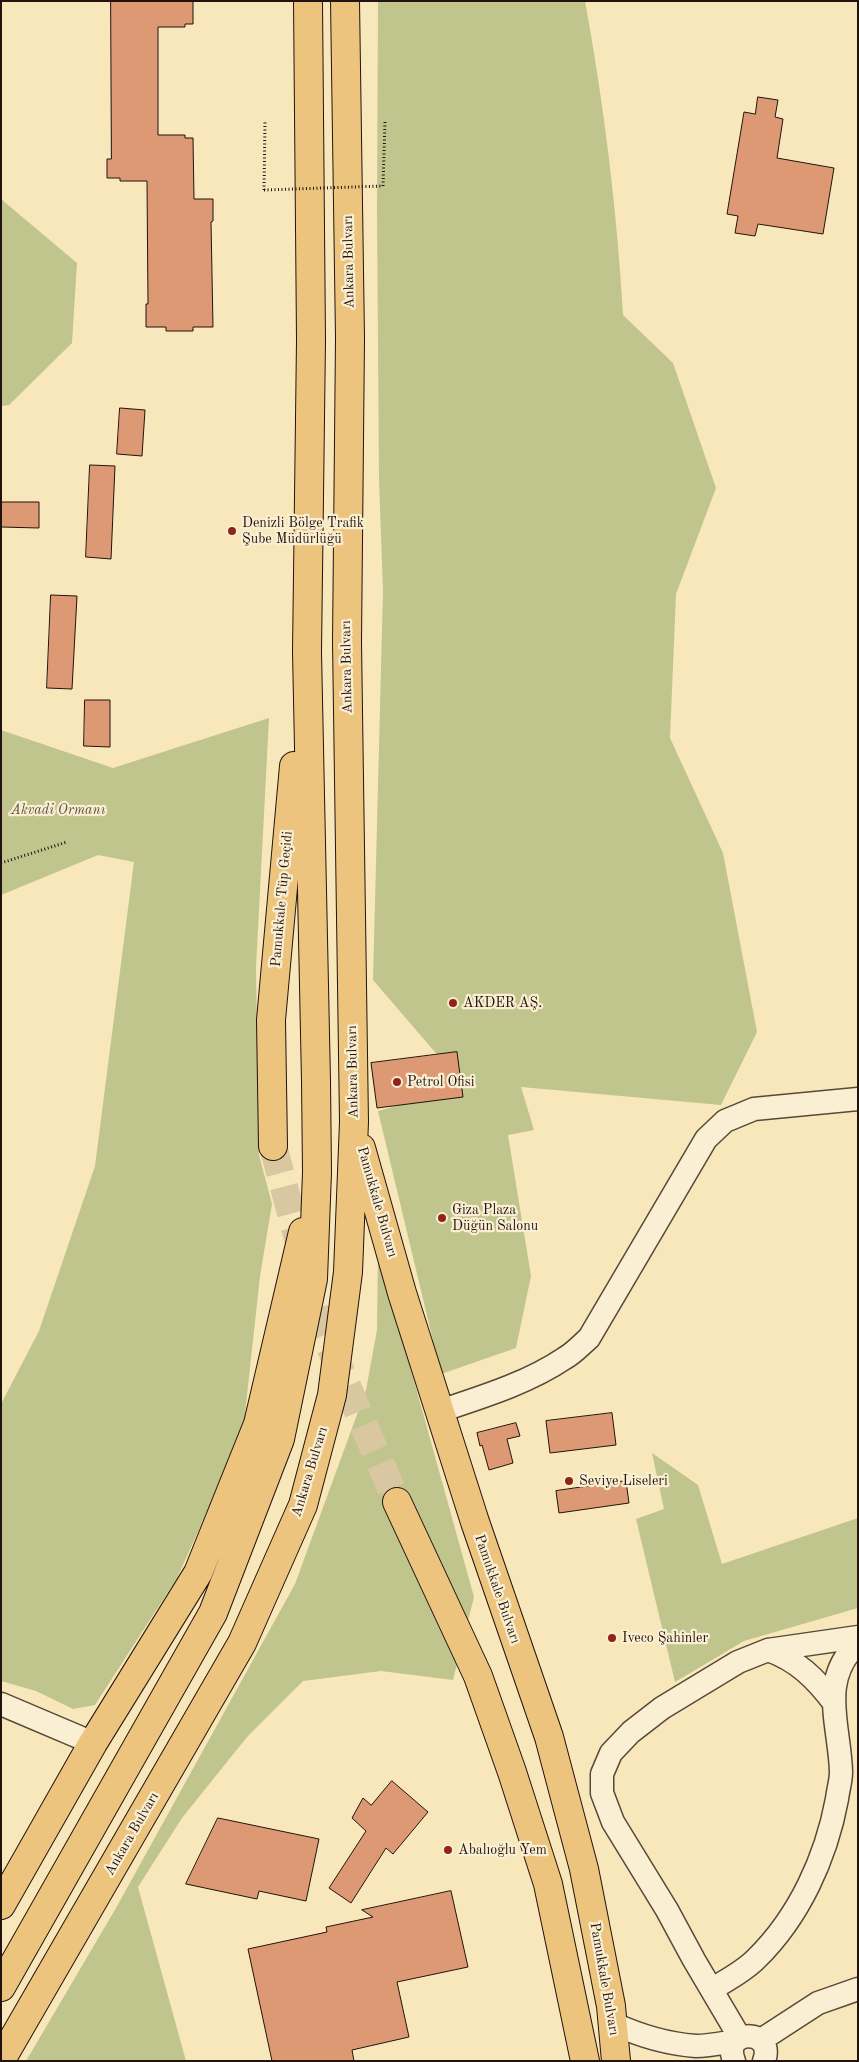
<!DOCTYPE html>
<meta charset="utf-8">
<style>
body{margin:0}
#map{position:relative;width:859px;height:2062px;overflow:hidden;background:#f8e7ba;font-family:"Old Standard TT",serif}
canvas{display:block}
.frame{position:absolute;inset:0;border:2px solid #22130e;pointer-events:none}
</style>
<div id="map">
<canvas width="859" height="2062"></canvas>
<div class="frame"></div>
</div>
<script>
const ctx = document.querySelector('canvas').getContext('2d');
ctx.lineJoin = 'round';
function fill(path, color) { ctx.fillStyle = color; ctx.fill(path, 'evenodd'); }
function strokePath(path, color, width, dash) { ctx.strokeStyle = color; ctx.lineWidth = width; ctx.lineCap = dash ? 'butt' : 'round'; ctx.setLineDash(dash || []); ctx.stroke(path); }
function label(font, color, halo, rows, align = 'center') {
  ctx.font = font + ' "Old Standard TT",serif'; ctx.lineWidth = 4.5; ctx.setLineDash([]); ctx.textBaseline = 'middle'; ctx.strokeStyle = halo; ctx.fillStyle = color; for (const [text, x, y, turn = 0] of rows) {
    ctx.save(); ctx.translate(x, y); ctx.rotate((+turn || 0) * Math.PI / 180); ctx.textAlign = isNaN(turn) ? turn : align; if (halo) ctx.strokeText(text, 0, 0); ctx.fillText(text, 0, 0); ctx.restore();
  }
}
const green = new Path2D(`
 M378,1H585C604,105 617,210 623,315L673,363L716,488L676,594L670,738L723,853L757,1032L721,1105L521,1087L534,1130L508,1135L531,1276L516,1348L441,1374L378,1111L465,1087L373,980L383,591L379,479L377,210Z
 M1,199L77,263L72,343L9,405L1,406Z
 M269,718L256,967L259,1155L272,1204L260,1276L243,1432L177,1578L95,1705L73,1709L36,1691L1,1681V1404L39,1331L95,1166L134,862L98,855L1,895V730L113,768Z
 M378,1251L474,1597L453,1680L381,1671L303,1681L247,1737L182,1818L138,1887L186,2061H26L116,1908L295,1584L366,1390L377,1330Z
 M652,1453L698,1485L722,1564L858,1518V1608L744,1641L675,1682L636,1519L664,1509Z`);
const building = new Path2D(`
 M111,1H193V24H185V27H158V135H185V138H193L194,199H213V221L211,222L213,327H193V331H166V327H146V304H148L147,181H120V178H107V159H111Z
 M758,97L778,100L775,117L783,119L777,158L834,168L823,234L758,224L755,236L735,233L738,216L727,214L744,112L755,114Z
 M120,408L145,410L142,456L117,454Z
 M90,465L115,466L111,559L86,557Z
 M1,502H39V528L1,527Z
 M51,595L77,596L72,689L47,688Z
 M85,700H110V747L84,746Z
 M457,1052L463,1097L377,1108L371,1063Z
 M612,1413L616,1445L550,1453L546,1421Z
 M516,1423L520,1436L507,1439L513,1463L489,1470L482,1445L480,1446L477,1433Z
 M626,1481L629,1503L559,1513L556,1491Z
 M392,1781L428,1812L393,1854L386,1848L351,1903L329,1888L366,1831L352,1818L363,1798L371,1805Z
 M218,1818L319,1839L306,1901L259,1891L257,1899L186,1884Z
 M451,1891L468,1967L397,1982L409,2037L352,2050L354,2061H272L248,1949L327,1932L326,1927L373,1917L362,1910Z`);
const majorTunnel = new Path2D(`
 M273,1146L322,1328L397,1502`);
const path = new Path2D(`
 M383,186L385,121
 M264,190L265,121
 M1,863L67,842`);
const minor = new Path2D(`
 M440,1411C482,1397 528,1383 565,1358C574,1353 581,1345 589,1338L706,1139L725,1121L754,1109L858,1099
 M768,1650C797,1660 816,1679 834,1703
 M1,1704L93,1743
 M712,1989C727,1980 743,1972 756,1959C799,1917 826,1858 837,1799C838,1790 841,1781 841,1772C840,1726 818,1680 858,1643
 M612,2023C638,2035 668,2044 696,2046C709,2046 723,2043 736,2041
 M740,2038L694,1960L667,1910L613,1822L602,1793V1774L611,1753L631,1732L662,1708L738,1662L768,1650L858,1637
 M761,2040L818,2003L858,1989
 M734,2061C721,2028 776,2028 764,2061`);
const major = new Path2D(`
 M273,1146L271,1020L294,766
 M361,1148L402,1293L475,1522L549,1737L584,1869L611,2006L616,2061
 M397,1502L478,1676L512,1772L548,1884L585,2061
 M1,1905L93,1743L198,1573L258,1424L303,1232
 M1,1987L213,1613L280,1439L313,1279L317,1172L316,1081L307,652L311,340L308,1
 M1,2060L242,1643L303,1505L332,1395L348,1272L354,1122L347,642L350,338L345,1`);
const pathBridge = new Path2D(`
 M264,190L383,186`);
const markers = [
 [232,531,5,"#8f2418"],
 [453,1003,5,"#8f2418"],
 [397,1082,5,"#8f2418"],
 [442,1218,5,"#8f2418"],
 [569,1481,5,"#8f2418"],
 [612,1638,5,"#8f2418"],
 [448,1850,5,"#8f2418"]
];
const streetNames = [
 ["Ankara Bulvarı",349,262,-91],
 ["Ankara Bulvarı",347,667,-91],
 ["Pamukkale Tüp Geçidi",282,899,-85],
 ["Ankara Bulvarı",353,1072,-91],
 ["Pamukkale Bulvarı",377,1202,74],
 ["Ankara Bulvarı",310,1472,-73],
 ["Pamukkale Bulvarı",497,1589,71],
 ["Ankara Bulvarı",132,1834,-60],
 ["Pamukkale Bulvarı",604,1979,80]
];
const poiNames = [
 ["Denizli Bölge Trafik",242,523],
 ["Şube Müdürlüğü",242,539],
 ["AKDER AŞ.",463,1003],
 ["Petrol Ofisi",407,1082],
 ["Giza Plaza",452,1210],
 ["Düğün Salonu",452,1226],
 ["Seviye Liseleri",579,1481],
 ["Iveco Şahinler",622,1638],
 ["Abalıoğlu Yem",458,1850]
];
const parkNames = [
 ["Akvadi Ormanı",58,810]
];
fill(green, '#c0c48d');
fill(building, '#dc9973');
strokePath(building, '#22130e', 1);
strokePath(majorTunnel, '#d8c7a0', 28, [28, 14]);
strokePath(minor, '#584839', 25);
strokePath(major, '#22130e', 30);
strokePath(path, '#22130e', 3, [1, 2.5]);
strokePath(minor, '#faefd2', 22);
strokePath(major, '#ecc47d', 28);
strokePath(pathBridge, '#22130e', 3, [1, 2.5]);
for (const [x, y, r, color] of markers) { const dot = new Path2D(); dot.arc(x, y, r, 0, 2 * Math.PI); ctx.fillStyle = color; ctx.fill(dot); strokePath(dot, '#faefd2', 2); }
label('14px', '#22130e', '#faefd2', streetNames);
label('14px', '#22130e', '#faefd2', poiNames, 'left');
label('italic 14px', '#59513a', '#faefd2', parkNames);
</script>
